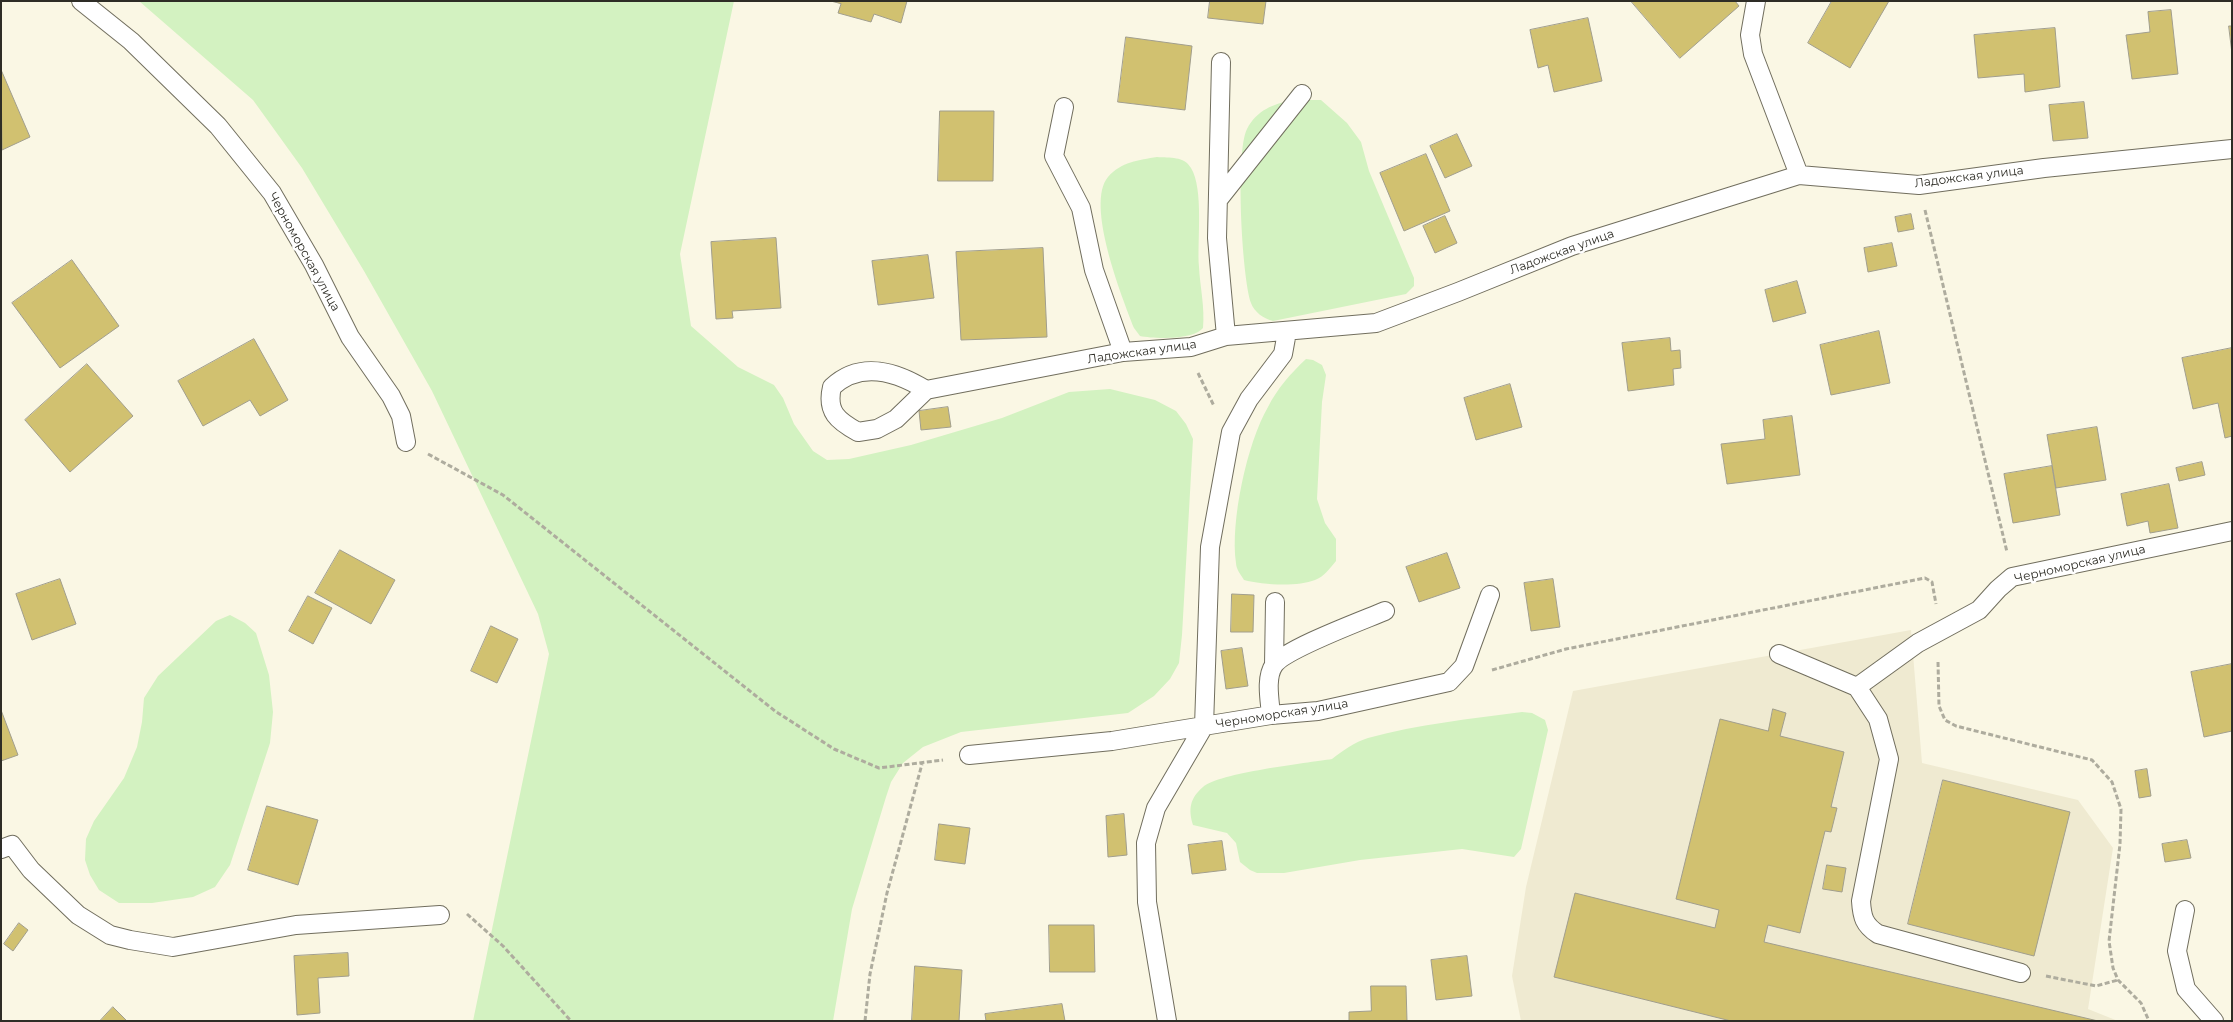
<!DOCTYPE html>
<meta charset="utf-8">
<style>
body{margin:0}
#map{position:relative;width:2233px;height:1022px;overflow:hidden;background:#faf7e4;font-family:Montserrat,sans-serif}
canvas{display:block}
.frame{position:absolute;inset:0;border:2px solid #2e2d26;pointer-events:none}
</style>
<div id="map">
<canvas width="2233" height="1022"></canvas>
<div class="frame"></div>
</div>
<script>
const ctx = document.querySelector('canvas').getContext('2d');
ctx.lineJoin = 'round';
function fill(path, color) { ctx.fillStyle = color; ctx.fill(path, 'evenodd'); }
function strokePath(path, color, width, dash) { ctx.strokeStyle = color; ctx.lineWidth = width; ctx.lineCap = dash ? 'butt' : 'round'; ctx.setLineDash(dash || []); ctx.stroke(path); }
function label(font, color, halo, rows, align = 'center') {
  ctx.font = font + ' Montserrat,sans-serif'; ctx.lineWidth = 5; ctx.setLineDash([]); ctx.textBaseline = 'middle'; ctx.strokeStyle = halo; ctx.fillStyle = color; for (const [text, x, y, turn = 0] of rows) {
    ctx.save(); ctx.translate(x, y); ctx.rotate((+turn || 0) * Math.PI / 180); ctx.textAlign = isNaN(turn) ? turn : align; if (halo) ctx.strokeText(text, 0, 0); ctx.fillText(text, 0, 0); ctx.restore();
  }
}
const built = new Path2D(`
 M1911,630L1922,763L2078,800L2113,848L2088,1009L2118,1021H1521L1512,976L1526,887L1573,691Z`);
const green = new Path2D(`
 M139,1H734L680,254L691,326L738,367L774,385L783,398L794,424L813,451L827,460L849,459L911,445L1002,418L1069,392L1110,389L1155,400L1176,411L1186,424L1193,439L1182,635L1179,663L1170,679L1154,696L1128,713L961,732L923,747L903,763L891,782L886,797L852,909L833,1021H473L549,654L538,614L432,391L364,271L302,168L253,100Z
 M1293,100H1321L1347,123L1361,142L1369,171L1414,278V286L1406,294L1273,321C1264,319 1254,312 1251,303C1242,277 1235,152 1247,129C1257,110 1273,104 1293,100Z
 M1157,157C1170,158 1184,156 1191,168C1204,189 1197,241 1199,267C1200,287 1205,307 1203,328C1193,340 1155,339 1140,336L1134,328C1122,297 1085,204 1108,177C1121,162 1139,160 1157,157Z
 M1306,359L1313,360L1322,365L1326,375L1322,402L1317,499L1325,523L1336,539V561C1330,568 1324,577 1315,580C1298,587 1262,585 1244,580C1241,575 1236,569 1236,563C1230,522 1247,443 1268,407C1277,389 1291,373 1306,359Z
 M230,615L245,623L256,633L269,675L273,712L270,743L230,865L215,887L193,897L152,903H119L99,890L90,875L85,860L86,839L94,821L124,778L137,747L142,722L144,698L158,676L216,621Z
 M1522,712L1532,713L1545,720L1548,730L1521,849L1514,857L1462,849L1360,860L1284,873H1257L1250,870L1240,862L1236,843L1227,833L1193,825C1188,809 1190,798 1203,787C1218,773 1307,763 1332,759C1342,751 1355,742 1368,738C1418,724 1471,719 1522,712Z`);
const building = new Path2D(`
 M831,1H907L901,23L874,14L871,22L838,13L841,4Z
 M1210,1H1266L1263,24L1208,18Z
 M1631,1H1735L1739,6L1680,58Z
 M1832,1H1889L1850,68L1808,43Z
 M2171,10L2178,74L2132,79L2126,35L2150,32L2148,12Z
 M1588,18L1602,81L1554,92L1548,65L1538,68L1530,30Z
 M2229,26H2232V53Z
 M2055,28L2060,87L2025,92L2024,74L1978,78L1974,35Z
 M1126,37L1192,46L1185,110L1118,102Z
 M2,72L30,137L2,150L1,73Z
 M2084,102L2088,138L2053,141L2049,105Z
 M940,111H994L993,181H938Z
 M1457,134L1472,166L1445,178L1430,146Z
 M1426,154L1450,211L1404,231L1380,173Z
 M1911,214L1914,229L1898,232L1895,217Z
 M1445,216L1457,243L1435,253L1423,226Z
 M776,238L781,308L732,311L733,318L716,319L711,242Z
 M1892,243L1897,266L1868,272L1864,248Z
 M1043,248L1047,337L961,340L956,252Z
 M928,255L934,298L878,305L872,261Z
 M72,260L119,326L60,368L12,303Z
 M1797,281L1806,313L1773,322L1765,290Z
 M1879,331L1890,383L1831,395L1820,345Z
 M1670,338L1671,351L1680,350L1681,368L1673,369L1674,385L1628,391L1622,343Z
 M254,339L288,400L260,416L250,400L203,426L178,381Z
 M2232,348V436L2225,438L2218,403L2193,409L2182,358Z
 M87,364L133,416L70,472L25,420Z
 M1510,384L1522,427L1476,440L1464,398Z
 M948,407L951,427L921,430L919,411Z
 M1792,416L1800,475L1727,484L1721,444L1765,439L1763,420Z
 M2097,427L2106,480L2056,488L2047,435Z
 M2202,462L2205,475L2179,481L2176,468Z
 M2052,466L2060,515L2013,523L2004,474Z
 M2169,484L2178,528L2150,533L2148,521L2127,526L2121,494Z
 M340,550L395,580L371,624L315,593Z
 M1447,553L1460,588L1419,602L1406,567Z
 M60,579L76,624L32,640L16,594Z
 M1553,579L1560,627L1531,631L1524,583Z
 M1232,594L1254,595L1253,632H1231Z
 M308,596L332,608L313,644L289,631Z
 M491,626L518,639L497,683L471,671Z
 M1242,648L1248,686L1226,689L1221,651Z
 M2232,664V731L2204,737L2191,672Z
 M1773,709L1786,713L1780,736L1844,752L1831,807L1837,808L1831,832L1825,831L1800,933L1768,925L1764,942L2098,1021H1731L1554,977L1575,893L1715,928L1719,910L1676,899L1720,719L1768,731Z
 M1,710L18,755L1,761Z
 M2147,769L2151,796L2139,798L2135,771Z
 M1943,780L2070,812L2034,956L1908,924Z
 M267,806L318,820L298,885L248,870Z
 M1124,814L1127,855L1108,857L1106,816Z
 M939,824L970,828L965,864L935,860Z
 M2187,840L2191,858L2165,862L2162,844Z
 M1222,841L1226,870L1192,874L1188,845Z
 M1827,865L1846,868L1842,892L1823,889Z
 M19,923L28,930L13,951L4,944Z
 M1049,925H1094L1095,972H1050Z
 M348,953L349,976L318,978L320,1013L297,1015L294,956Z
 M1467,956L1472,996L1436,1000L1431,960Z
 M915,966L962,970L959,1021H912Z
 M1371,986H1406L1407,1021H1349V1012L1371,1011Z
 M1062,1004L1065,1021H986L985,1014Z
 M113,1007L127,1021H100Z`);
const path = new Path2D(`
 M1925,210L2007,552
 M1198,373L1214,406
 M428,454L503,495L775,711L834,749L879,768L943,760
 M1938,662L1939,706L1945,720L1956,726L2092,760L2112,782L2121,809L2120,844L2109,941L2113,968L2118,980L2141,1003L2149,1021
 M1492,670L1566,649L1925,578L1932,582L1936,604
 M467,914L503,946L571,1021
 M2046,976L2096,986L2118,980
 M865,1021L870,974L887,893L922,764`);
const service = new Path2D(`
 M81,1L131,41L218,126L272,193L314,265L350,337L391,396L401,416L406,442
 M1756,1L1750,35L1753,54L1799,175
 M1221,62L1217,238L1226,336
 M1064,107L1054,156L1081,208L1094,270L1123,352
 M1218,200L1302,94
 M926,390C897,372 861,360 832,387C826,412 838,421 858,432L877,429L896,419L926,390L1123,352L1191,347L1226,336L1376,323L1458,292L1572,246L1799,175L1919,185L2044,168L2232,149
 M1779,654L1857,687L1918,643L1979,610L1998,589L2012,577L2232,531
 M1274,665L1275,602
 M1857,687L1878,719L1889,759L1861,901C1862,917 1864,925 1878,934L2021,973
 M1271,715C1270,701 1265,678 1274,665C1285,649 1364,620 1385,611
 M969,755L1112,741L1271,715L1318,711L1449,682L1464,666L1490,595
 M1,849L12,845L31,870L78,915L110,935L130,940L173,947L296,925L440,915
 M2185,910L2177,951L2186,989L2214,1021
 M1167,1021L1147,902L1146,843L1156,808L1204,726L1210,547L1231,432L1249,399L1283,354L1287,332`);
const streetNames = [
 ["Ладожская улица",1969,177,-7],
 ["Черноморская улица",304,252,61],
 ["Ладожская улица",1562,252,-20],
 ["Ладожская улица",1142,352,-8],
 ["Черноморская улица",2080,564,-13],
 ["Черноморская улица",1282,714,-9]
];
fill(built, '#efead1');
fill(green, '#d3f2c1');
fill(building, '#d1c170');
strokePath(building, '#a19e8d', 1);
strokePath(service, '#716e5e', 20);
strokePath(path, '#aeac9e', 3, [5, 2.5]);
strokePath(service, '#fff', 18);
label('12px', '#2e2d26', '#fff', streetNames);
</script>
